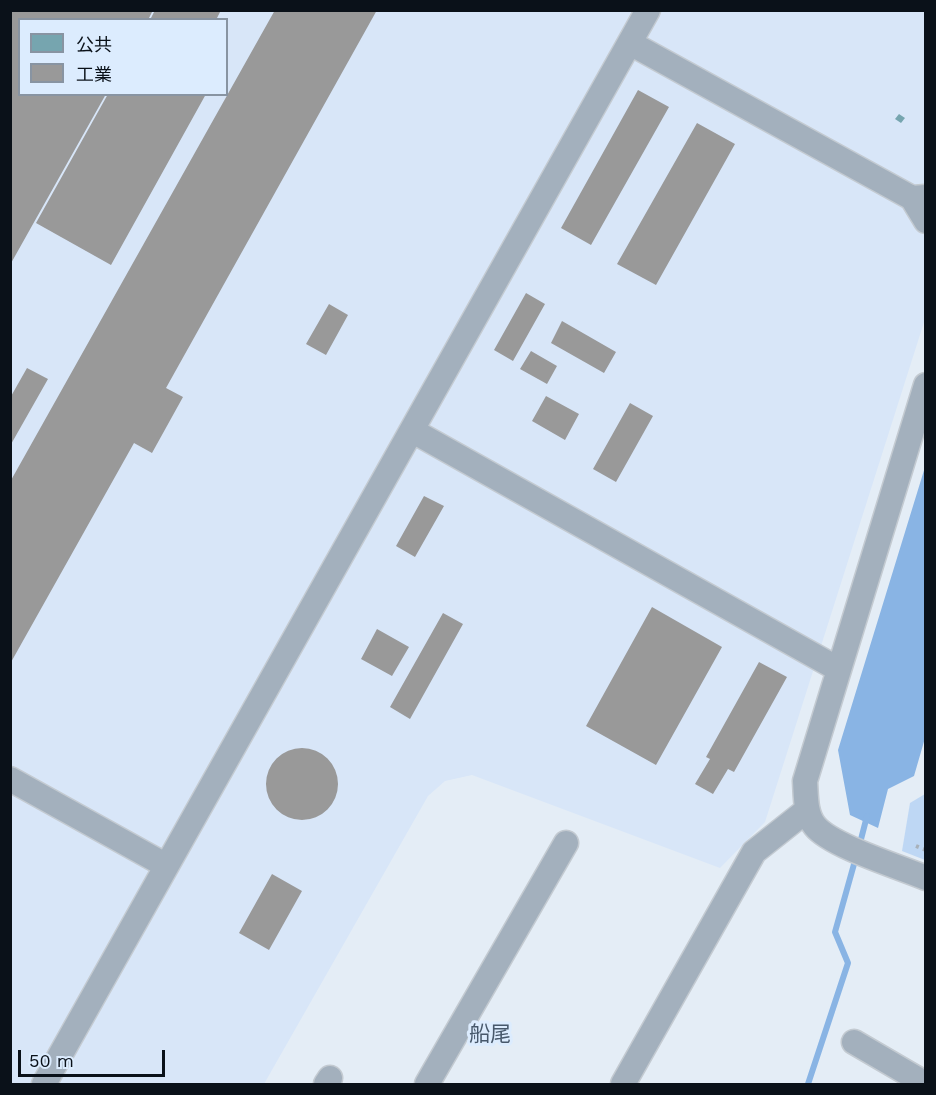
<!DOCTYPE html>
<meta charset="utf-8">
<style>
body{margin:0}
#map{position:relative;width:936px;height:1095px;overflow:hidden;background:#e4edf6;font-family:"Work Sans","Noto Sans JP",sans-serif}
canvas{display:block}
.frame{position:absolute;inset:0;border:12px solid #0a1119;pointer-events:none}
.legend{position:absolute;left:18px;top:18px;width:210px;height:78px;box-sizing:border-box;background:#dcecfe;border:2px solid #8894a2;margin:0;padding:8px 10px;list-style:none;font-size:18px;color:#0a1119}
.legend li{display:flex;align-items:center;gap:12px;height:30px}
.legend b{width:30px;border:2px solid #8894a2}
.scale{position:absolute;left:18px;top:1050px;width:147px;height:27px;box-sizing:border-box;border:3px solid #0a1119;border-top:0;padding-left:8px;font-size:18px;line-height:21px;white-space:nowrap;color:#0a1119;-webkit-text-stroke:4px #dcecfe;paint-order:stroke}
</style>
<div id="map">
<canvas width="936" height="1095"></canvas>
<div class="frame"></div>
<ul class="legend">
<li><b style="height:16px;background:#76a5af"></b>公共</li>
<li><b style="height:16px;background:#999"></b>工業</li>
</ul>
<div class="scale">50 m</div>
</div>
<script>
const ctx = document.querySelector('canvas').getContext('2d');
ctx.lineJoin = 'round';
function fill(path, color) { ctx.fillStyle = color; ctx.fill(path, 'evenodd'); }
function strokePath(path, color, width, dash) { ctx.strokeStyle = color; ctx.lineWidth = width; ctx.lineCap = dash ? 'butt' : 'round'; ctx.setLineDash(dash || []); ctx.stroke(path); }
function label(font, color, halo, rows, align = 'center') {
  ctx.font = font + ' "Work Sans","Noto Sans JP",sans-serif'; ctx.lineWidth = 6; ctx.setLineDash([]); ctx.textBaseline = 'middle'; ctx.strokeStyle = halo; ctx.fillStyle = color; for (const [text, x, y, turn = 0] of rows) {
    ctx.save(); ctx.translate(x, y); ctx.rotate((+turn || 0) * Math.PI / 180); ctx.textAlign = isNaN(turn) ? turn : align; if (halo) ctx.strokeText(text, 0, 0); ctx.fillText(text, 0, 0); ctx.restore();
  }
}
const built = new Path2D(`
 M10,11H925V319L765,822L720,868L472,775L445,781L428,796L264,1084H11ZM20,20H226V94H20Z`);
const green = new Path2D(`
 M925,794V860L902,851L910,803Z`);
const water = new Path2D(`
 M925,467V738L914,776L888,789L878,828L850,815L838,750Z`);
const public = new Path2D(`
 M899,114L905,118L901,123L895,119Z`);
const industry = new Path2D(`
 M10,10H153L148,20H20V94H106L10,265Z
 M155,10H221L216,20H150Z
 M275,10H377L166,388L183,397L152,453L134,443L10,664V482Z
 M638,90L669,107L591,245L561,228Z
 M108,94H206L111,265L36,223Z
 M697,123L735,144L656,285L617,264Z
 M526,293L545,304L513,361L494,350Z
 M329,304L348,315L326,355L306,344Z
 M562,321L616,352L604,373L551,343Z
 M531,351L557,366L547,384L520,369Z
 M27,368L48,379L10,446V398Z
 M546,396L579,414L565,440L532,421Z
 M630,403L653,416L616,482L593,469Z
 M424,496L444,506L415,557L396,546Z
 M652,607L722,647L656,765L586,726Z
 M443,613L463,624L410,719L390,707Z
 M377,629L409,647L392,676L361,659Z
 M759,662L787,677L734,772L728,769L713,794L695,784L710,759L706,757Z
 M266 784a36 36 0 1 1 72 0a36 36 0 1 1-72 0Z
 M272,874L302,891L269,950L239,933Z`);
const stream = new Path2D(`
 M859,847L867,816
 M808,1084L848,963L835,932L856,857`);
const path = new Path2D(`
 M916,846L926,850`);
const minor = new Path2D(`
 M630,43L912,198L926,197
 M912,198L926,221
 M926,385L805,781C806,796 805,814 815,826C831,846 900,867 926,878
 M413,431L838,669
 M10,779L165,865
 M854,1042L926,1084
 M44,1084L648,10
 M326,1084L330,1078
 M427,1084L566,843
 M623,1084L754,852L807,810`);
const quarterNames = [
 ["船尾",490,1035]
];
fill(built, '#d8e6f8');
fill(green, '#bed7f4');
fill(water, '#89b4e4');
fill(public, '#76a5af');
fill(industry, '#999');
strokePath(stream, '#89b4e4', 6);
strokePath(minor, '#c3cad1', 27);
strokePath(path, '#a8b1ba', 4, [3, 4.5]);
strokePath(minor, '#a3b0bd', 24);
label('21px', '#47586b', '#dcecfe', quarterNames);
</script>
